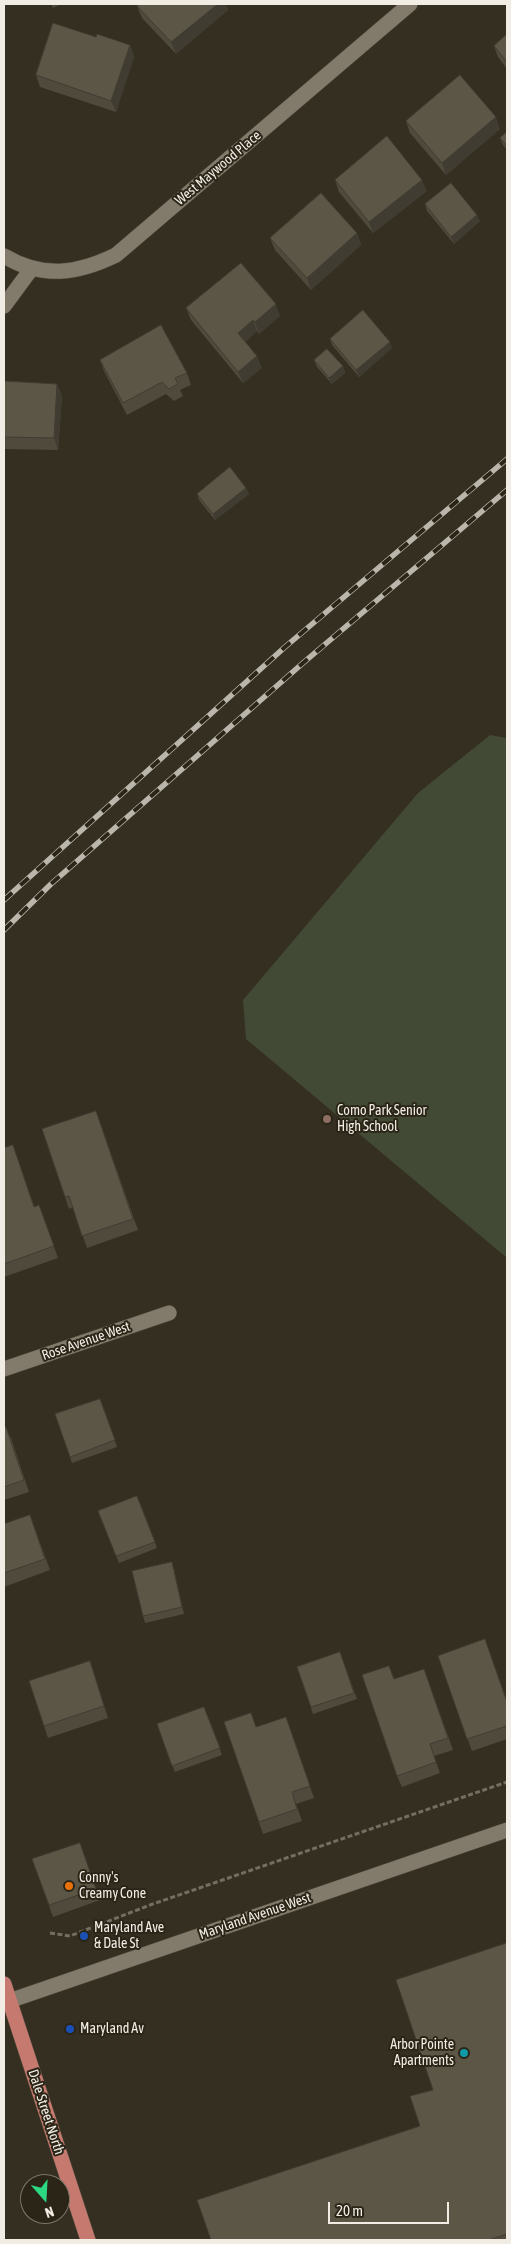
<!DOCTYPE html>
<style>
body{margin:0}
#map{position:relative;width:511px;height:2244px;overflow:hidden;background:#352f21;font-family:"Asap Condensed",sans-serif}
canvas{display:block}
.frame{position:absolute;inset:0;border:5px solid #f1ede4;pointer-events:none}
.north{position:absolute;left:20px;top:2174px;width:50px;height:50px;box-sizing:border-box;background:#2b2517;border:1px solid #7a7569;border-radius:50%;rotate:161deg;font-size:14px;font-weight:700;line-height:20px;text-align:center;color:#f1ede4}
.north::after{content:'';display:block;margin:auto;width:18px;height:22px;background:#2cd884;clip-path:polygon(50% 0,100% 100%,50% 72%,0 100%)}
.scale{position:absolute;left:328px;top:2202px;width:121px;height:22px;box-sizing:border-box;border:2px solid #f1ede4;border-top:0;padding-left:6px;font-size:15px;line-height:18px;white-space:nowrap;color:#f1ede4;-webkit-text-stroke:4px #2b2517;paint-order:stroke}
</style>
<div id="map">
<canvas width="511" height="2244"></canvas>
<div class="frame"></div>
<div class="north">N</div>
<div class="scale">20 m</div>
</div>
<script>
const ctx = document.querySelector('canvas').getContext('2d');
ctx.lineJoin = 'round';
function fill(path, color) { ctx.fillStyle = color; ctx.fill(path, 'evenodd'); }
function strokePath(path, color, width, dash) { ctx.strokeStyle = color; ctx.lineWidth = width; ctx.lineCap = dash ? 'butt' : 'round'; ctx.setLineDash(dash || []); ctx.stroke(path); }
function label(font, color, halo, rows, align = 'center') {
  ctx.font = font + ' "Asap Condensed",sans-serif'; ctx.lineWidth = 4; ctx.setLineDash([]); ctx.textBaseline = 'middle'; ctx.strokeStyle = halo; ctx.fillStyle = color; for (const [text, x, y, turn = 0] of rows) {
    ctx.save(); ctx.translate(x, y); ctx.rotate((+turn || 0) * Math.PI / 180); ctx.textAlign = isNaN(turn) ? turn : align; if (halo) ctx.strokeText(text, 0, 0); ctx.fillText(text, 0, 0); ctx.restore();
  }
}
const green = new Path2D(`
 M490,735L507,738V1258L246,1039L243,1000L418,793Z`);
const path = new Path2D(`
 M50,1933L70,1936L150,1905L507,1782`);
const minor = new Path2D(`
 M4,256C43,279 77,274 116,255L410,4
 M4,306L32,268
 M4,1369L169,1313
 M9,2001L507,1830`);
const major = new Path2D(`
 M4,1984L88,2240`);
const rail = new Path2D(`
 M4,900L285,647L507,459
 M4,930L51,884L303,663L507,490`);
const wall = new Path2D(`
 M51,4H61L53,8Z
 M140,4H226L228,10L176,54L142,18L137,6Z
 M507,34V69L498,57L494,46Z
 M96,37L130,45L134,57L116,112L40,87L36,75Z
 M406,121L500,129L446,175L410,133Z
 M507,132V150L503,145L500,138Z
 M335,180L427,191L373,233L339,192Z
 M425,204L480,221L454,244L427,211Z
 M357,233L361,245L311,290L275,250L270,238Z
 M186,308L280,316L259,334L257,331L245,342L262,368L243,383L191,320Z
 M330,339L392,348L359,377L332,345Z
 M100,360L187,373L191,385L180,390L183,396L174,401L166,394L127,415L104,371Z
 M314,360L343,366L345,373L332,384L317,367Z
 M4,381L57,384L62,396L58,450L4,449Z
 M246,488L249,494L215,520L199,500L197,494Z
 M96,1111L138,1230L87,1248L73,1207L69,1209L65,1197Z
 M4,1148L35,1207L39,1205L58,1258L4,1277Z
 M100,1399L117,1447L72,1463L55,1414Z
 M4,1427L11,1438L29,1492L4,1500Z
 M137,1496L157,1548L119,1563L98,1511Z
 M30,1515L50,1570L4,1587V1524Z
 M174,1569L184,1614L145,1623L143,1616Z
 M340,1652L357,1699L313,1714L297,1667Z
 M438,1656L507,1701V1739L472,1751Z
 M424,1669L453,1750L434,1756L440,1773L402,1787L397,1776L394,1679Z
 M94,1673L108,1718L48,1738L44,1726Z
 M204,1707L222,1755L175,1772L157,1724Z
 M286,1717L314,1798L296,1804L302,1821L263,1834L224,1722L256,1727Z
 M80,1843L100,1900L53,1917L32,1859Z
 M507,1943V2240H211L420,2126L433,2090Z`);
const shadedWall = new Path2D(`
 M218,4H226L228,10L176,54L171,42Z
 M130,45L134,57L116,112L111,101Z
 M496,117L500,129L446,175L442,163Z
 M422,180L427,191L373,233L369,222Z
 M477,215L480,221L454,244L451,237Z
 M357,233L361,245L311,290L307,278Z
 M276,304L280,316L259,334L255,322Z
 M253,320L257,331L242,344L238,333Z
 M390,342L392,348L359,377L356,370Z
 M257,356L262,368L243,383L238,372Z
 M343,366L345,373L332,384L329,378Z
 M57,384L62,396L58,450L54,438Z
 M246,488L249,494L215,520L213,514Z
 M172,1562L174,1569L184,1614L182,1607Z`);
const building = new Path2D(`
 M140,4H218L171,42L137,6Z
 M53,23L96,37L97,34L130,45L111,101L36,75Z
 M507,34V62L494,46Z
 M460,75L496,117L442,163L406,121Z
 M507,132V146L500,138Z
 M387,136L422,180L369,222L335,180Z
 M451,183L477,215L451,237L425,204Z
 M321,193L357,233L307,278L270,238Z
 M241,263L276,304L255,322L253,320L238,333L257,356L238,372L186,308Z
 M363,310L390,342L356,370L330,339Z
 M161,325L187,373L175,378L178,384L169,389L162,382L123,403L100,360Z
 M327,349L343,366L329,378L314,360Z
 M4,381L57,384L54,438L4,437Z
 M230,467L246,488L213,514L197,494Z
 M96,1111L133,1219L82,1236L69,1196L65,1197L42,1129Z
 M13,1145L34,1207L39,1205L54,1246L4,1264V1148Z
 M100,1399L115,1440L70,1457L55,1414Z
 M4,1427H6L24,1480L4,1487Z
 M137,1496L155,1542L116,1556L98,1511Z
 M30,1515L45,1559L4,1573V1524Z
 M172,1562L182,1607L143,1616L132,1571Z
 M485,1639L507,1702V1726L467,1739L438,1656Z
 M340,1652L354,1693L311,1707L297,1667Z
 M90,1661L104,1706L44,1726L29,1681Z
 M389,1666L394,1679L424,1669L448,1738L430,1744L436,1762L397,1776L362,1675Z
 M204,1707L220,1748L172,1766L157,1724Z
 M251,1713L256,1727L286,1717L310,1786L292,1792L297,1809L259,1822L224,1722Z
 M80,1843L96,1889L49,1905L32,1859Z
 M507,1943V2234L489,2240H211L197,2200L420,2126L410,2096L433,2090L396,1980Z`);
const markers = [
 [327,1119,5,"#8d6e63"],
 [69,1886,5,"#e8710a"],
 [84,1936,5,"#1a4fb4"],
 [70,2029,5,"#1a4fb4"],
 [464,2053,5,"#0f9aa8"]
];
const streetNames = [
 ["West Maywood Place",218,168,-40],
 ["Rose Avenue West",86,1341,-19],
 ["Maryland Avenue West",255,1916,-19],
 ["Dale Street North",46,2112,72]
];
const poiNames = [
 ["Como Park Senior",337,1111],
 ["High School",337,1127],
 ["Conny's",79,1878],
 ["Creamy Cone",79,1894],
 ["Maryland Ave",94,1928],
 ["& Dale St",94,1944],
 ["Maryland Av",80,2029],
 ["Arbor Pointe",454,2045,"right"],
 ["Apartments",454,2061,"right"]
];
fill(green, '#424934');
strokePath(minor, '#504a3e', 16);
strokePath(major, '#504a3e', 16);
strokePath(path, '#746e62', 3, [5, 2.5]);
strokePath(minor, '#827b6b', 15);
strokePath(major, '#c67a6f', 15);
strokePath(rail, '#bab6ab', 5.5);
strokePath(rail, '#2b2517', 4, [11]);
fill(wall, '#4f4a3c');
fill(shadedWall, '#403c31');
fill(building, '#5c5646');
strokePath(building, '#403c31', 1);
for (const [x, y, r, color] of markers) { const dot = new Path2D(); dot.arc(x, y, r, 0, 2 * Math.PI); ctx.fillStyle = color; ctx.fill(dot); strokePath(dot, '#2b2517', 2); }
label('14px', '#f1ede4', '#2b2517', streetNames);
label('14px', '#f1ede4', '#2b2517', poiNames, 'left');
</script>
